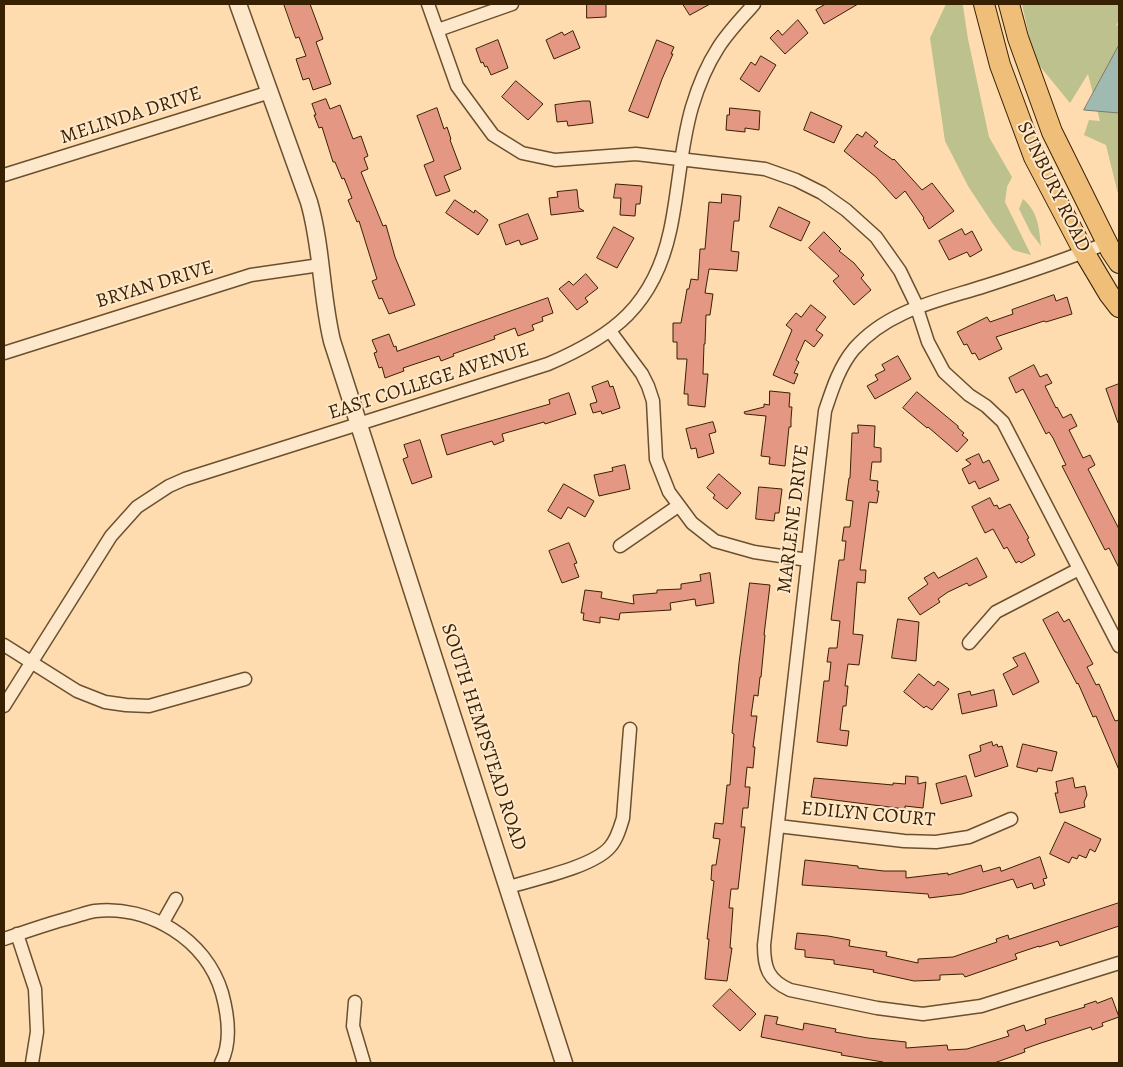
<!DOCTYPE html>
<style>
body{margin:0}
#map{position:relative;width:1123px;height:1067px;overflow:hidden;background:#fedcaf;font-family:Alegreya,serif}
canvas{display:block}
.frame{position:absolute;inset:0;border:5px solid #382103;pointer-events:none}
</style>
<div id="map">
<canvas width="1123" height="1067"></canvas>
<div class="frame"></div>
</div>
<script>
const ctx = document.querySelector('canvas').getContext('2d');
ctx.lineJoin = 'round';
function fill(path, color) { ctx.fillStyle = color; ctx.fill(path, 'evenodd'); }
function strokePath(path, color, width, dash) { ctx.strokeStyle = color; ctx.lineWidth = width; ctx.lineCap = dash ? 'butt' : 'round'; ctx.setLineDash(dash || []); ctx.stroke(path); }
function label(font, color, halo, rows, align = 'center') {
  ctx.font = font + ' Alegreya,serif'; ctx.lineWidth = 4; ctx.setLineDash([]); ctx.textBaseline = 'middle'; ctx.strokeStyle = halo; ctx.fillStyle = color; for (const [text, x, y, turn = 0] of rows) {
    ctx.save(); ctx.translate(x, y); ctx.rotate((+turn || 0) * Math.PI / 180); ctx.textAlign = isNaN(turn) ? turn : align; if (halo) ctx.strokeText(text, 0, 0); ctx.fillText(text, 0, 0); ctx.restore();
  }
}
const green = new Path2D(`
 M946,4H962L963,6L968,39L989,137L1012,177L1007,187L1005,202L1031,255L1013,250L993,224L968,186L945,141L930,38Z
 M1022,4H1119V20L1116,26L1119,25V198L1106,145L1084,135L1089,120L1100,121L1088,74L1070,103L1034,59Z
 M1023,199C1038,212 1039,227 1041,246L1031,233L1019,209Z`);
const water = new Path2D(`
 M1119,45V113L1084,110Z`);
const building = new Path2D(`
 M284,4H310L323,39L316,42L331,84L313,90L309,78L303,80L296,59L306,56L299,37L296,38Z
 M587,4H606V17L587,18Z
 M683,4H710L690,15Z
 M826,4H858L824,24L816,10Z
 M798,20L808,33L785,54L770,38L778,30L782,35Z
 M573,31L580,48L554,59L546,40L562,32L564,35Z
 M498,40L508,68L491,75L487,66L485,67L483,62L481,63L476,49Z
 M657,40L674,47L671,54H673L662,79L648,118L629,111Z
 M761,56L776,65L759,92L740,79L751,62L755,65Z
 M516,81L543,104L528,120L502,97Z
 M326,99L330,109L340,105L353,139L361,136L368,156L364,158L368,169L361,172L383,226L386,225L395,257L415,305L389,314L382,298L379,299L372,281L377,279L359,221L357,222L348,200L352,198L344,178L342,179L335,162H333L322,127L319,128L314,115H316L312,104Z
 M583,101H590L593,123L568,126L567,121L557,122L555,105Z
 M437,108L444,129L447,127L451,139L450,140L461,169L444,176L450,191L436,196L424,165L434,161L417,116Z
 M730,108L760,111L759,130L745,128V132L726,130L727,115H729Z
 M811,112L842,126L834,143L804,130Z
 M866,132L878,142L874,146L893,160L894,159L922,190L932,183L954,211L929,229L923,219L924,218L905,191L896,199L876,177L844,151L857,134L862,137Z
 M616,184L642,186L640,204H636L635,216L620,215L621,198H614Z
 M577,190L579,208L584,211L551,215L549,198L558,197L557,192Z
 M722,194L741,196L739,221H734L731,251L739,252L737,271L709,269L705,293L713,294L710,315H706L705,344H704L703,374H708L705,407L688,405V394H684L687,359H677V342H673V323H681L687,289H689L691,279L698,280L700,249H705L709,202L721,203Z
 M455,200L474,213L475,210L488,220L478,235L446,213Z
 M779,207L810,222L801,241L770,227Z
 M528,214L538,239L521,245L519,240L506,245L499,225Z
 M614,227L634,238L617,268L597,258Z
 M962,229L965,235L972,231L982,250L970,257L967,252L949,260L939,241Z
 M824,232L841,249L839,251L854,263L864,275L861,278L871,290L854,305L833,281L839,276L809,248Z
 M586,274L598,288L585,298L588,302L577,310L559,289L569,281L573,285Z
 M1054,295L1056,301L1067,297L1072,314L1046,322L1044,321L996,337L1002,349L979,360L975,353L972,354L967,344L964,345L957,332L987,317L990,322L1013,314L1012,310Z
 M548,298L553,313L542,317L543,321L532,325L534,330L518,336L515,328L494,336L495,339L453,354L454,356L441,361L439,356L403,368L404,371L385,378L382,367L379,368L374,353L377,352L372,340L389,334L394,347L396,346L397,351Z
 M811,305L826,317L816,330L823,335L814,347L805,340L796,360L799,362L794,373L798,374L794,384L773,375L792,330L786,325L796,313L801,317Z
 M898,356L911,379L875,399L867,386L878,380L875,375L885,370L882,365Z
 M1034,365L1040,377L1047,374L1052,383L1045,386L1056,408L1057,407L1063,418L1071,414L1077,426L1069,430L1083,458L1090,455L1095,465L1088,469L1119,529V568L1109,548L1105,550L1062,466L1066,465L1053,438L1049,432L1046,434L1023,389L1016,393L1009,378Z
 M608,381L610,387L613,386L620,408L602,414L601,411L593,413L590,404L597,402L592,387Z
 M1119,384V423H1118L1106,389Z
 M770,391L790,393L789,407H792L791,419V427H789L785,466L769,464L770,457L761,456L766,416L745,414L744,412L764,407V404L769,405Z
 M917,392L958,426V428L964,433L962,435L968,440L957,452L928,427L927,428L903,408Z
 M569,393L576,414L545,424L544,422L502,434L504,441L494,445L492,441L447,455L441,435L550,404L549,400Z
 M713,422L716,432L709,434L714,453L698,458L696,448L691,449L686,429Z
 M858,425L875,426L874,447L881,448V462H872L870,480L878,481L877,491H879L877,503L869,502L860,570H866L865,583L857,582L853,634L863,635L859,665L848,664L845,686H848L846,706H843L840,730L849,731L847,746L817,742L824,681H829L831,662H827L829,648H837L840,621L831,620L839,560H844L846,541H842L844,527H850L853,501L846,500L849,478H850L852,433H858Z
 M420,440L432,477L412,484L403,459L408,457L404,445Z
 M979,454L983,463L989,460L999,480L979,489L975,481L969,484L962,469L971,464L966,460Z
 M625,465L630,489L599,496L594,475L613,471L612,468Z
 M719,474L741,493L727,509L713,498L715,495L707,488Z
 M564,484L594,501L585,517L568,507L561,519L548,511Z
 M759,487L782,489L779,513H775L774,521L756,519Z
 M990,498L994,506L997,505L999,509L1010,504L1029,538L1027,539L1035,555L1021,563L1019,561L1016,563L1007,547L1004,549L993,529L985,533L972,507Z
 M569,543L577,563L574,564L579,577L562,583L549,551Z
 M977,558L987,577L969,586L967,583L948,592L938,599L940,602L920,615L908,598L928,584L924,578L934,572L938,578Z
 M710,573L714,603L696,606L695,599L670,603L671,610L620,613L619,620L600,617V623L583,620L584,613H581L585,590L602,592L601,598L634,604L633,595L657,593V590L681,589V584L701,581L700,575Z
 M750,583L770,585L764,635H765L761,677H760L758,696L754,695L751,716H757L753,747H755L753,768L747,767L745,787H750L748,808H743L741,827H745L738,889H731L729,908H733L730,948H732L727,981L705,979L709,939H707L714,881L711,880L712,865H716L720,839L713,838L715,823L723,824L727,785H730L734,734L732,733L739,663Z
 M1058,612L1064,622L1069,619L1093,664L1087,667L1096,685L1099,684L1115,721L1119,720V770L1096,716L1093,717L1078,683L1077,684L1043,620Z
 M898,619L919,622L916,661L892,658Z
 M1025,653L1039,682L1013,695L1003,674L1018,666L1013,658Z
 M919,674L934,686L938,681L949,689L932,710L926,706L924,708L904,692Z
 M994,690L997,706L962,714L958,694L970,691L971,695Z
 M992,742L993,746L997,744L998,747L1002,746L1008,766L975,777L969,755L981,751L980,746Z
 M1023,744L1057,752L1052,771L1038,768L1037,772L1017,767Z
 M906,776L918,777V784L926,782L923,808L905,806V809L811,797L814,778L893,785V783L905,784Z
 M966,776L972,796L941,804L936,784Z
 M1073,778L1075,788L1085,786L1087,795L1084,802L1085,807L1060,813L1055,793H1058L1056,782Z
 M1065,822L1101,839L1095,852L1090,849L1086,858L1079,855L1077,859L1072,857L1069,863L1050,854Z
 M1040,857L1047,878L1043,879L1045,885L1034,889L1032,883L1017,888L1013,879L962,894L929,898L928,894L802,885L805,860L858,866V868L884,871H906V878L948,873V875L981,865L983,872L1000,867L1001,871Z
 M1119,903V926L1060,946L1058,941L1039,947V946L1015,954L1017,959L965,977L963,974L940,975V980L914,981L873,972L874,970L834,964V960L805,957V950L795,949L797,933L828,936L850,940L849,946L887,952L886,956L918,963V959L953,957L997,942L996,939L1008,935L1009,939Z
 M730,989L756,1014L740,1031L713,1006Z
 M1112,998L1119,1017L1102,1023L1103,1026L1092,1030L1091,1027L1041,1043L1024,1049L1025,1052L994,1063H883V1062L841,1055L842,1053L761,1037L765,1015L778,1017L776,1024L803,1030L804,1023L836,1029L835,1032L868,1038L906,1042V1048L947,1045L948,1050L967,1049L1009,1036L1007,1031L1024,1025L1026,1031L1046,1024L1045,1019L1085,1007L1084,1005L1096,1001L1097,1003Z`);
const minor = new Path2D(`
 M428,4L457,86L493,135L522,153L555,160L636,154L765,169L796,180L822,193L846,210L876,237L900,271L915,302L928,342L944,372L969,395L986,406L1003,422L1119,646
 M438,30L512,4
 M4,175L270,92
 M1107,243C1067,259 1026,273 985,286C938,301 888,310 854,349C839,367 832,390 825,411L764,945C764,968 768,980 790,990L877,1008L923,1014L981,1006L1119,963
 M610,331L642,374L648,386L653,401L656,459L669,492L692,523L715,541L754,552L808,560
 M4,353L251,275L320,265
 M620,546L678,506
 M969,643L996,612L1079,569
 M4,645L77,691L105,702L126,705L149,706L245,679
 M4,706L111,536L137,507L169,486L185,479L548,364C614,336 654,305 670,231C679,190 680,148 692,107C698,87 707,65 718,48C728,32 742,18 754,4
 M778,826L904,841L936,842L969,837L1011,819
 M509,887C535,879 593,867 610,847C617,839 620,828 623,818L630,729
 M163,922L176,899
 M17,934L35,989L37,1032L32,1063
 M4,939C27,931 50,923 73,917C80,915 88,912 95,911C149,905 206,939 222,993C228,1015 232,1042 221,1063
 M355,1002L353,1026L364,1063`);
const tertiary = new Path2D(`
 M238,4L309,202C322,247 321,295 332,341L564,1063`);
const primary = new Path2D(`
 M984,4L1000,65L1034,157L1084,252L1109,294L1119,307
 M1009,4L1018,38L1052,132L1111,251L1119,263`);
const streetNames = [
 ["MELINDA DRIVE",131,116,-18],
 ["SUNBURY ROAD",1053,187,64],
 ["BRYAN DRIVE",155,285,-17],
 ["EAST COLLEGE AVENUE",429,382,-18],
 ["MARLENE DRIVE",794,519,-83],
 ["SOUTH HEMPSTEAD ROAD",483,737,72],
 ["EDILYN COURT",868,815,5]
];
fill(green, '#bcc18d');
fill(water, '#a1bab1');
strokePath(water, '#777d6b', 1);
fill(building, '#e49782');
strokePath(building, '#382103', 1);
strokePath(minor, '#6a502e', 15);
strokePath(tertiary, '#6a502e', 19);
strokePath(primary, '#382103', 22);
strokePath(minor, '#fee8cb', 12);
strokePath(tertiary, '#fee8cb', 16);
strokePath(primary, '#efbe78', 20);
label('20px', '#382103', '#fee8cb', streetNames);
</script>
